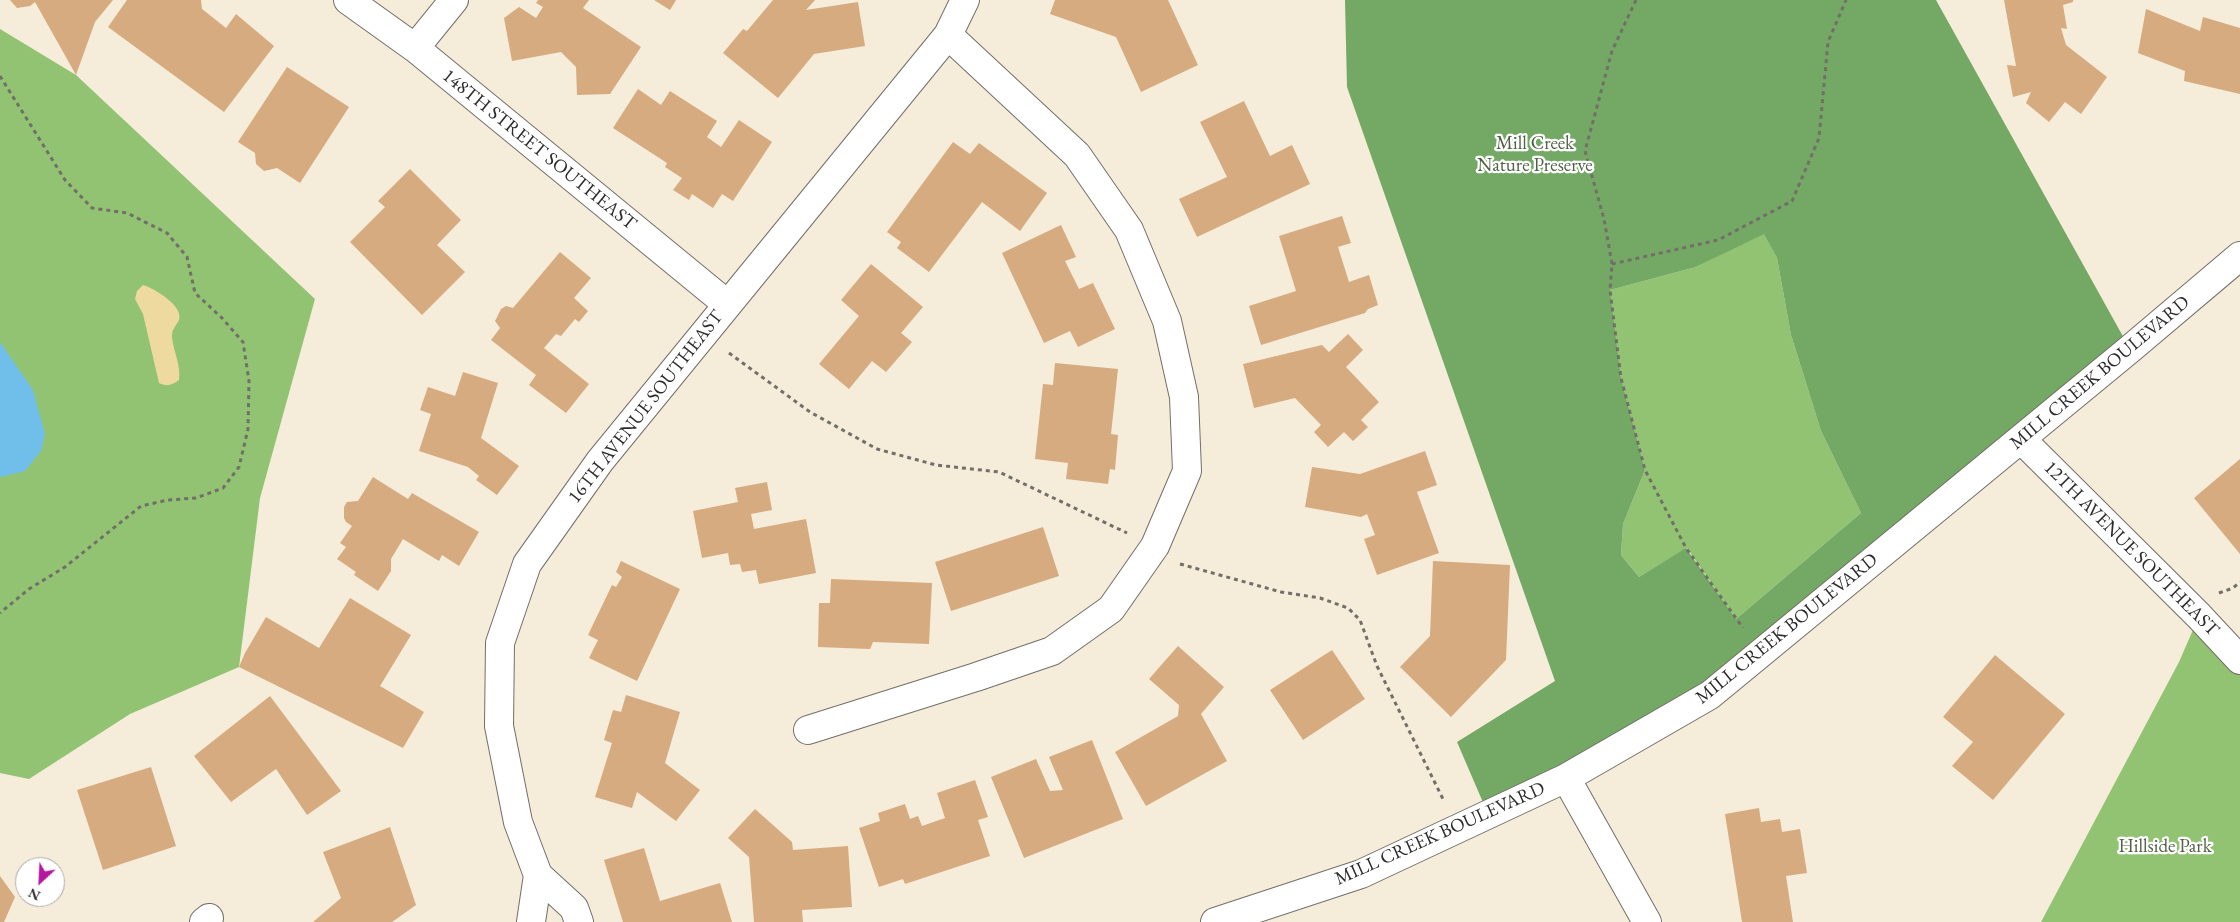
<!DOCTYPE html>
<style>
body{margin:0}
#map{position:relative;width:2240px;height:922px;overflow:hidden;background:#f6ecda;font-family:"EB Garamond",serif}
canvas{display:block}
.north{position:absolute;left:15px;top:857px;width:50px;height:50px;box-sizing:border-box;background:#fff;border:1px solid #aaa;border-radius:50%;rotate:205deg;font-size:14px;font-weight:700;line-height:20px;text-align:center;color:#2b2b2b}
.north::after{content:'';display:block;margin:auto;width:18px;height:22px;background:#b5179e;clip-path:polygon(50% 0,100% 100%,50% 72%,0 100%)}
</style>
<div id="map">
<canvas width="2240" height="922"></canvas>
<div class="north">N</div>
</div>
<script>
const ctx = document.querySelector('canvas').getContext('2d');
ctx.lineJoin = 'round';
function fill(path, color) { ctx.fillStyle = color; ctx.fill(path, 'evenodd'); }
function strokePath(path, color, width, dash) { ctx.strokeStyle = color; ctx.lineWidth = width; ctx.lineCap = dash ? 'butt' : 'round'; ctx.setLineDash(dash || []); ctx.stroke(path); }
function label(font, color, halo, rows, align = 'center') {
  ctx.font = font + ' "EB Garamond",serif'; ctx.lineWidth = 4.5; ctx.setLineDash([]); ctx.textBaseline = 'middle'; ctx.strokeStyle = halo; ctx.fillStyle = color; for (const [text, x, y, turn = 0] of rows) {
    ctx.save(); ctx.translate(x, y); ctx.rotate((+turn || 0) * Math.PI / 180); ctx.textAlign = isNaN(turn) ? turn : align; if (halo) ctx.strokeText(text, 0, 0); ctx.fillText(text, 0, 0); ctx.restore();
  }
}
const green = new Path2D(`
 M0,29L76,75L315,299L260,498L239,667L130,714L29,779L0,773Z
 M1764,233L1777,258L1791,335L1821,431L1861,513L1736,619L1687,548L1639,577L1621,555L1623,524L1645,470L1621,378L1610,290L1696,267Z
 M2199,616L2240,660V922H2041L2179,662Z`);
const forest = new Path2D(`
 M1345,0H1936L2130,349L1710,695L1488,814L1457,742L1555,681L1347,87ZM1764,234L1777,258L1791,335L1821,431L1861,513L1736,619L1686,548L1639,577L1621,555L1623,524L1645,470L1621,378L1610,290L1696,267Z`);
const sand = new Path2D(`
 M143,285C154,288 184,306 179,320C176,326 171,330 172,338C174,353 181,365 179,380C172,385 167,387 159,383L143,314L135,299L137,291Z`);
const water = new Path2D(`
 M0,342L33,390L45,434L41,451L25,471L0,477Z`);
const building = new Path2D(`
 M10,0H113L95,22L76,75L35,2L30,6L17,8Z
 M127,0H201L202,9L226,28L236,14L274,46L224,112L108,27Z
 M538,0H589L583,8L641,47L610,94L577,95L576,67L561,52L512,61L504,18L519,7L536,18L543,7L536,3Z
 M654,0H676L670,10Z
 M773,0H815L806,10L858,2L865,46L814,54L778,98L723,53L743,29L747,31Z
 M1055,0H1168L1198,65L1141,92L1116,37L1050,14Z
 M2004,0H2073V2L2063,5L2067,29L2061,28L2066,45L2107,77L2081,114L2065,102L2049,122L2026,103L2031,92L2013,97L2007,65L2016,66Z
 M2146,9L2200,31L2203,17L2240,28V94L2184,81L2185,71L2138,53Z
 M287,67L349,107L300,183L277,168L264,171L256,164L255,153L238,142Z
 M638,89L661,105L670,91L717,121L707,137L721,147L739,120L772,142L733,201L722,194L713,208L692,194L689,200L673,190L682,178L665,167L667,163L613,128Z
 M1244,101L1270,156L1292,145L1310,184L1197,237L1179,199L1227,177L1200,122Z
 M953,142L970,154L979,143L1047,193L1020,231L982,202L929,272L897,248L901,242L887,232Z
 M410,169L461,220L437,245L465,272L422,315L350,242L385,207L378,201Z
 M1342,216L1351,243L1338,247L1349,282L1369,275L1378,305L1368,309L1365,313L1261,345L1249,306L1296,291L1279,236Z
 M1061,225L1076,257L1065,261L1079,289L1093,283L1115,329L1078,347L1070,331L1044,343L1002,253Z
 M560,252L591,278L574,298L588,311L579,322L575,319L561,336L556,334L544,348L589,384L566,413L529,385L536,375L491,340L500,328L495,321L501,309L506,306L513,308Z
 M871,264L923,307L901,333L912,342L886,372L872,361L849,389L819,364L859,316L841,300Z
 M1348,334L1363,350L1346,367L1379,402L1361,420L1368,427L1353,441L1344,432L1328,447L1314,432L1321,425L1295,398L1254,408L1243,364L1322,345L1329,352Z
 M1055,363L1118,369L1111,434L1118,435L1115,470L1110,469L1108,484L1066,479L1068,463L1035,459L1043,384L1053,385Z
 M463,372L498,383L481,438L519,466L497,495L476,480L479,476L468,467L419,451L431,414L420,410L428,387L455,396Z
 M1425,451L1437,485L1417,492L1439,553L1377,575L1364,539L1375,535L1367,514L1361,517L1305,507L1312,467L1360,474Z
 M2240,459V554L2194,498Z
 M373,477L408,499L412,493L479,532L459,566L442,555L439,561L403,539L391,559V571L378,591L354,575L356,572L337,559L346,547L340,543L352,526L346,522L344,518V507L347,502L358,501Z
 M767,482L772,510L751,514L754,529L806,519L816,573L759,584L756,570L742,572L740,564L730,565L728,553L702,558L693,511L738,502L735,488Z
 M1043,527L1059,576L951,611L935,562Z
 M621,561L680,589L637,681L589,658L598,640L588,635L612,585L616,587L622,577L616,572Z
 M1433,561L1510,565L1506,660L1451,717L1400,667L1430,636Z
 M831,579L932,583L929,644L873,642L870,649L818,647L819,603H830Z
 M350,598L411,635L380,686L424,712L403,748L239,667L245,653L266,617L319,648Z
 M1178,646L1224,687L1201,714L1227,761L1146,806L1115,752L1178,716L1179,705L1149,679Z
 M1332,650L1365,699L1303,740L1270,690Z
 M1995,655L2065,714L1993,800L1952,766L1973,742L1943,717Z
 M626,695L680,712L665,763L700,790L676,821L637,792L632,808L595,797L612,743L604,740L613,710L621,712Z
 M270,696L341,791L307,815L276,769L231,802L194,756Z
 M1092,740L1123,819L1024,858L991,777L1036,759L1050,791L1063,790L1049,757Z
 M151,767L176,846L103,870L77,790Z
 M975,780L988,817L978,820L990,856L905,884L903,879L879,887L859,828L880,821L878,813L905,804L910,819L918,816L922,826L945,818L937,793Z
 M1759,808L1761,822L1780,819L1782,832L1800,829L1807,873L1786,876L1793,922H1742L1725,814Z
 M755,809L792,842L793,850L848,846L852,907L802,910L803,922H754L749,857L728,838Z
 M390,827L416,905L392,922H313L341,898L323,852Z
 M644,848L660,901L720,883L732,922H623L604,860Z
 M0,876L15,897L4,922H0Z`);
const path = new Path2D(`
 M1636,0L1612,51L1585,151L1604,219L1612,264L1610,290L1621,378L1645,470L1686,548L1743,628
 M0,76L65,180L92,208L127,213L167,233L187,257L195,293L222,318L243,342L249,381L248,429L239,467L223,488L196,498L168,500L141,506L65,567L29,589L0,613
 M1612,264L1718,240L1792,201L1819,138L1828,42L1846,0
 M729,353L810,412L877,449L936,465L999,472L1127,533
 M1180,564L1281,592L1320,598L1348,608L1360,620L1377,666L1444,801
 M2219,593L2233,588L2240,582`);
const minor = new Path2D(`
 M348,0L415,48L727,304
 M415,48L454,0
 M2021,439L2199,616L2240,660
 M808,730L976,677L1052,651L1111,609L1155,546L1187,471L1184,397L1167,321L1129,230L1077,155L948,35
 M1566,778L1647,922
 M204,922L209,918
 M531,922L538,875
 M579,922L574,908L538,875L518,822L499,726L500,643L527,564L600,461L948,35L965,0
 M1215,922L1361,874L1566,778L1710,695L2130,349L2240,256`);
const parkNames = [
 ["Mill Creek",1535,144],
 ["Nature Preserve",1535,166],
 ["Hillside Park",2165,847]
];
const streetNames = [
 ["148TH STREET SOUTHEAST",539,150,39],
 ["MILL CREEK BOULEVARD",2100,373,-40],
 ["16TH AVENUE SOUTHEAST",646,407,-52],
 ["12TH AVENUE SOUTHEAST",2131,549,45],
 ["MILL CREEK BOULEVARD",1787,629,-39],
 ["MILL CREEK BOULEVARD",1440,834,-24]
];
fill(green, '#91c373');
fill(forest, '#74a965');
fill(sand, '#eeda9e');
fill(water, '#70beea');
fill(building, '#d5ab7f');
strokePath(minor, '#726f68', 30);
strokePath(path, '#726f68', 3, [4, 4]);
strokePath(minor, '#fff', 28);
label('19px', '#4f6044', '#fff', parkNames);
label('19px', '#2b2b2b', '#fff', streetNames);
</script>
